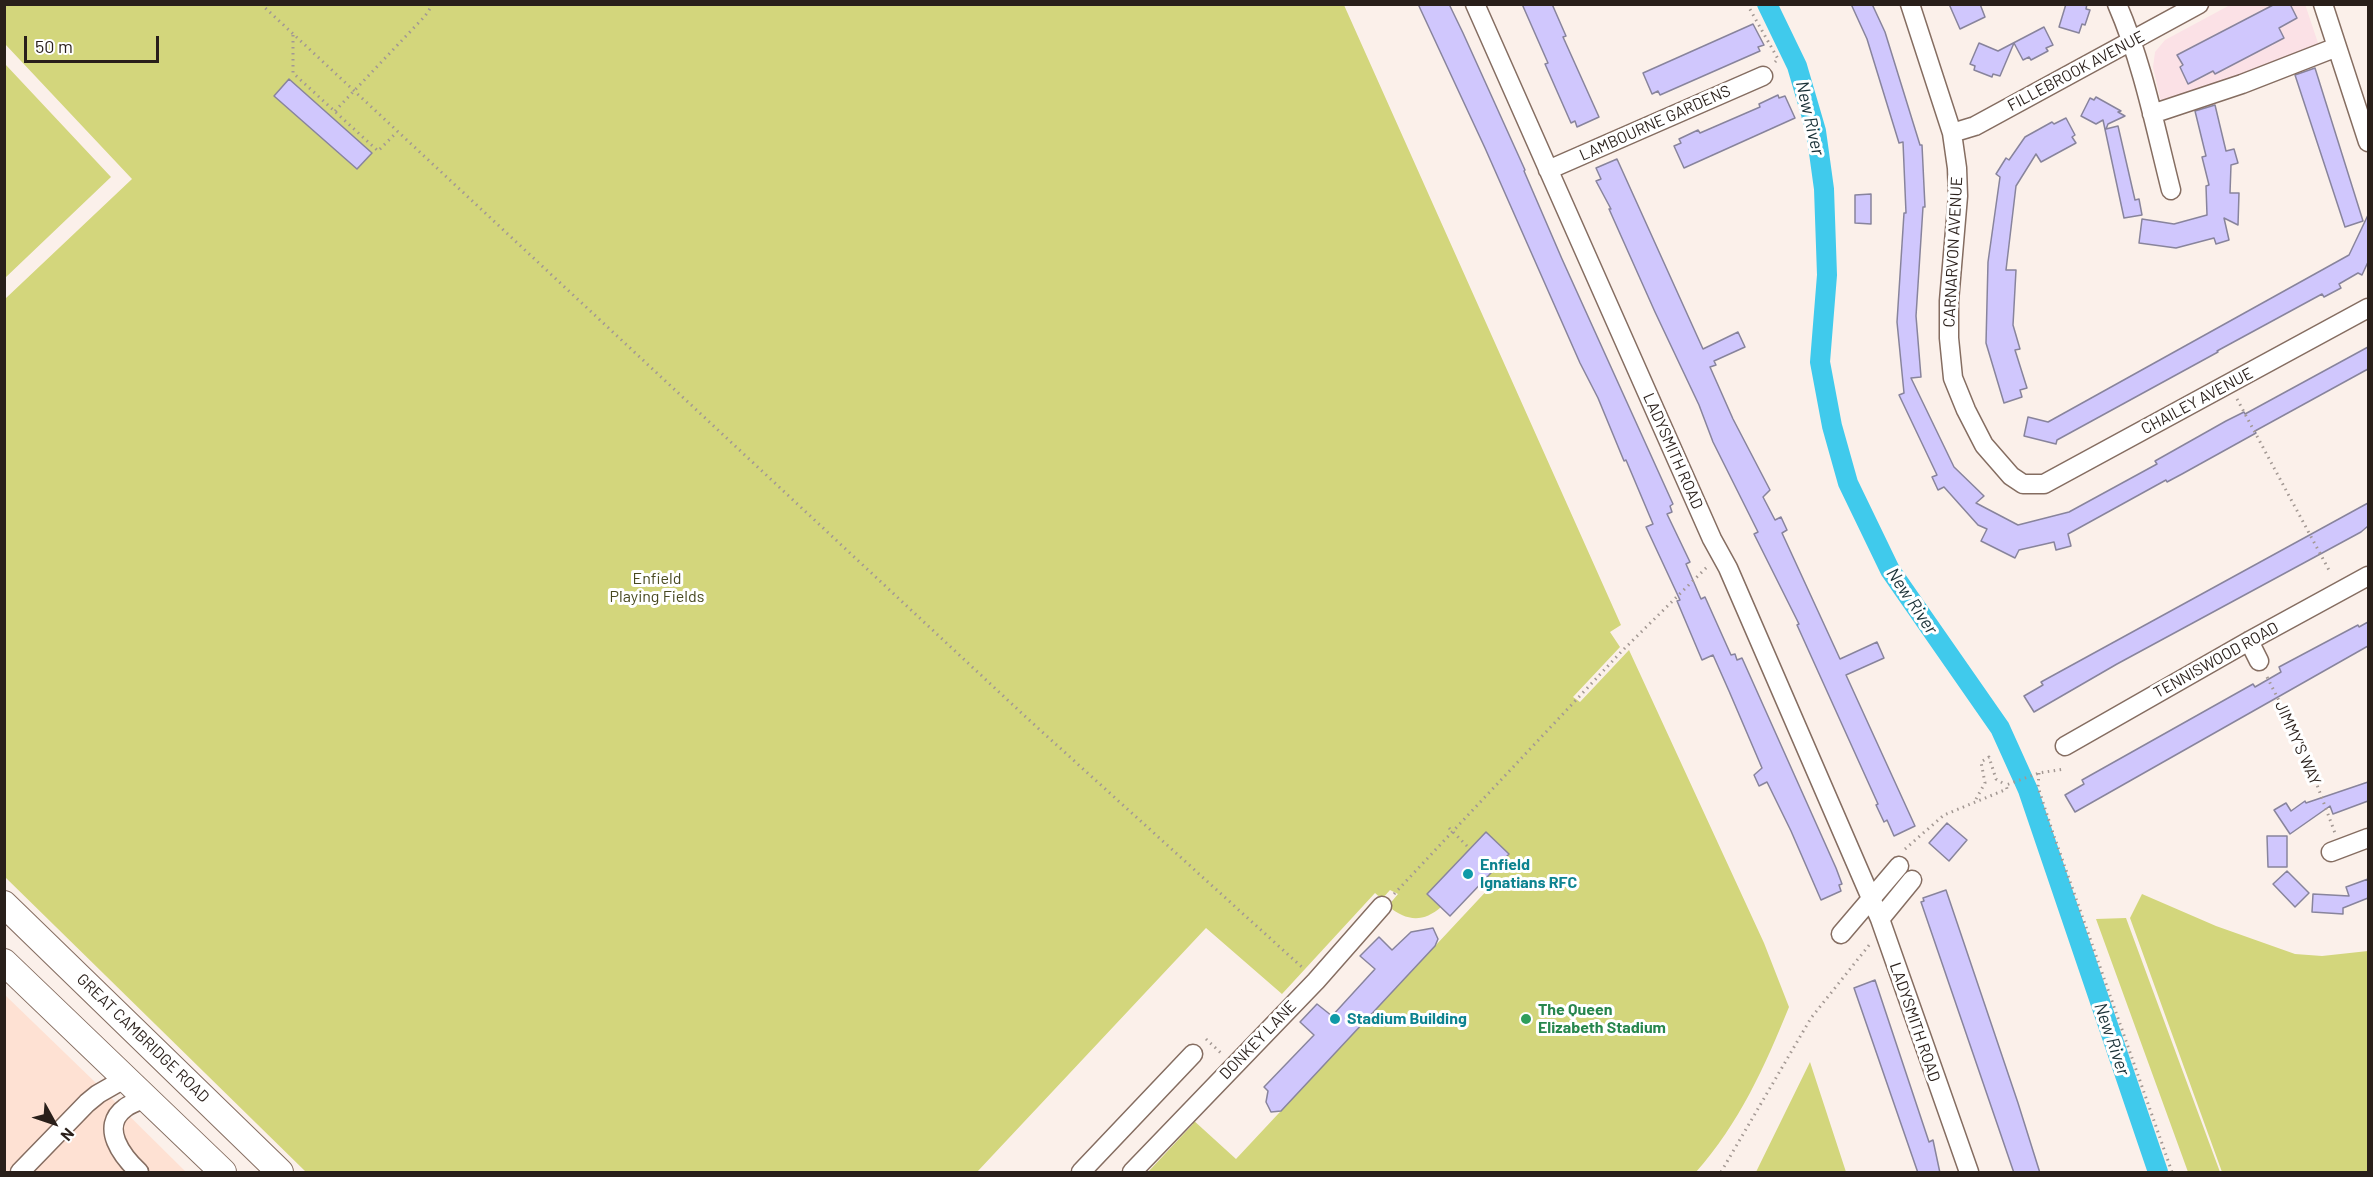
<!DOCTYPE html>
<style>
body{margin:0}
#map{position:relative;width:2373px;height:1177px;overflow:hidden;background:#fbf0ea;font-family:Barlow,sans-serif}
canvas{display:block}
.frame{position:absolute;inset:0;border:6px solid #291f1a;pointer-events:none}
.north{position:absolute;left:24px;top:1093px;width:60px;height:60px;-webkit-text-stroke:4px #fff;paint-order:stroke;rotate:130deg;font-size:16px;font-weight:700;line-height:24px;text-align:center;color:#291f1a}
.north::after{content:'';display:block;margin:auto;width:21px;height:27px;background:#291f1a;clip-path:polygon(50% 0,100% 100%,50% 72%,0 100%)}
.scale{position:absolute;left:24px;top:36px;width:135px;height:27px;box-sizing:border-box;border:3px solid #291f1a;border-top:0;padding-left:8px;font-size:18px;line-height:21px;white-space:nowrap;color:#291f1a;-webkit-text-stroke:4px #fff;paint-order:stroke}
</style>
<div id="map">
<canvas width="2373" height="1177"></canvas>
<div class="frame"></div>
<div class="north">N</div>
<div class="scale">50 m</div>
</div>
<script>
const ctx = document.querySelector('canvas').getContext('2d');
ctx.lineJoin = 'round';
function fill(path, color) { ctx.fillStyle = color; ctx.fill(path, 'evenodd'); }
function strokePath(path, color, width, dash) { ctx.strokeStyle = color; ctx.lineWidth = width; ctx.lineCap = dash ? 'butt' : 'round'; ctx.setLineDash(dash || []); ctx.stroke(path); }
function label(font, color, halo, rows, align = 'center') {
  ctx.font = font + ' Barlow,sans-serif'; ctx.lineWidth = 6; ctx.setLineDash([]); ctx.textBaseline = 'middle'; ctx.strokeStyle = halo; ctx.fillStyle = color; for (const [text, x, y, turn = 0] of rows) {
    ctx.save(); ctx.translate(x, y); ctx.rotate((+turn || 0) * Math.PI / 180); ctx.textAlign = isNaN(turn) ? turn : align; if (halo) ctx.strokeText(text, 0, 0); ctx.fillText(text, 0, 0); ctx.restore();
  }
}
const commercial = new Path2D(`
 M2305,4L2322,55L2164,115L2153,67L2155,52L2165,40L2230,5Z`);
const built = new Path2D(`
 M4,994L96,1083L186,1172H5Z`);
const green = new Path2D(`
 M5,4L1344,5L1621,625L1610,632L1620,647L1573,697L1580,702L1629,650L1764,943L1789,1007C1765,1066 1739,1124 1696,1172H1148L1193,1124L1192,1119L1236,1159L1492,885L1486,878L1509,854L1486,832L1427,894L1441,907C1423,923 1406,921 1388,906L1398,894L1390,890L1382,899L1375,893L1282,994L1206,928L977,1172H306L5,877V299L132,179L5,44Z
 M5,64L111,177L5,278Z
 M2142,894L2216,926L2295,954L2322,956L2368,951V1172H2222L2130,918Z
 M2126,918L2220,1172H2188L2096,919Z
 M1810,1062L1846,1172H1756Z`);
const canal = new Path2D(`
 M1767,4L1797,66L1816,131L1824,189L1827,275L1820,362L1832,426L1848,483L1890,570L2000,728L2028,790L2158,1172`);
const building = new Path2D(`
 M1418,4H1449L1463,33L1525,170L1524,171L1562,259L1673,504L1670,506L1672,512L1667,514L1690,562L1686,564L1701,599L1705,597L1731,655L1735,654L1737,660L1742,658L1836,868L1842,884L1839,885L1841,891L1821,900L1791,831L1767,782L1759,786L1754,775L1762,768L1729,691L1713,655L1702,660L1677,601L1680,600L1646,527L1653,524L1626,460L1624,461L1598,398L1580,363L1485,148Z
 M1522,4H1552L1566,36L1563,37L1599,117L1577,127L1575,121L1571,123L1545,64L1548,63Z
 M1851,4H1872L1885,32L1920,145H1922L1925,207H1923L1916,316L1921,377L1911,378L1954,467L1984,496L1976,503L2018,525L2069,512L2157,464L2155,461L2226,421L2244,412L2245,414L2368,347V369L2255,431L2256,433L2182,474L2167,482L2166,480L2068,534L2071,546L2056,550L2054,542L2019,550L2015,558L1981,541L1987,529L1978,525L1944,487L1938,490L1932,477L1937,475L1899,395L1904,393L1897,322L1904,213H1906L1903,142L1899,143L1867,39Z
 M1949,4H1980L1985,17L1960,29Z
 M2066,4H2087L2086,9L2090,10L2085,25L2082,24L2079,33L2059,27Z
 M2275,4H2290L2297,18L2279,28L2284,38L2215,74L2213,71L2188,84L2180,67L2183,65L2177,55Z
 M1753,24L1764,45L1758,47L1760,51L1660,95L1658,91L1652,94L1643,73Z
 M2044,27L2053,45L2046,48L2048,51L2031,60L2029,57L2023,60L2014,43L2000,76L1993,74L1992,77L1974,70L1975,66L1970,64L1979,43L1998,51Z
 M2315,68L2363,221L2345,227L2295,75Z
 M289,79L372,153L357,169L274,96Z
 M1778,95L1779,98L1785,96L1795,118L1684,168L1674,146L1681,143L1679,139L1698,130L1700,133L1760,107L1759,104Z
 M2096,97L2121,111L2118,112L2125,116L2108,124L2106,129L2118,126L2135,200L2139,199L2142,215L2124,218L2103,120L2096,124L2081,116L2090,98L2094,100Z
 M2215,105L2226,151L2234,149L2238,163L2231,165L2230,193H2239L2238,225L2224,218L2229,240L2216,244L2214,238L2176,248L2139,243L2142,219L2174,224L2207,215L2206,186L2209,185L2202,157L2206,156L2195,111Z
 M2066,118L2075,135L2072,137L2076,143L2041,162L2036,154L2016,186L2006,270H2016L2013,325L2020,349L2015,350L2027,388L2020,390L2022,397L2004,403L1986,343L1988,262L2000,177L1996,174L2006,158L2009,160L2025,137L2052,122L2054,124Z
 M1617,159L1703,349L1738,332L1745,347L1714,361L1716,365L1710,367L1733,419L1770,490L1763,497L1775,520L1781,517L1787,530L1782,533L1840,659L1877,642L1884,658L1846,675L1915,826L1894,836L1887,820L1884,822L1876,805L1878,804L1797,625L1799,624L1754,534L1758,532L1713,442L1699,405L1655,312L1609,209H1611L1596,181L1601,179L1596,168Z
 M1871,194V224L1855,223V195Z
 M2368,215V262L2362,275L2358,273L2339,284L2341,288L2324,297L2322,294L2217,351L2218,352L2057,440L2056,444L2024,436L2028,417L2048,422L2349,255Z
 M2368,503V526L2361,532L2117,664L2034,712L2024,696L2043,685L2041,682Z
 M2368,622V646L2075,812L2065,795L2084,784L2082,780L2253,684L2255,687L2281,672L2279,667L2294,659L2358,625L2359,627Z
 M2368,782V801L2333,814L2330,806L2290,834L2274,810L2286,803L2291,811L2305,801L2306,803Z
 M1947,823L1967,840L1949,861L1929,843Z
 M1486,832L1509,854L1450,916L1427,894Z
 M2267,836H2287V867H2268Z
 M2287,871L2309,893L2295,907L2273,884Z
 M2368,879V898L2343,908V914L2312,912L2313,894L2349,896L2346,887Z
 M1946,890L2018,1103L2040,1173H2014L1921,902L1924,901L1923,898Z
 M1433,928L1438,939L1435,946L1281,1111L1271,1112L1266,1102L1268,1091L1264,1087L1314,1035L1300,1022L1317,1004L1332,1016L1375,969L1360,956L1379,937L1392,950L1411,932Z
 M1875,980L1929,1142L1933,1140L1940,1173H1918L1854,988Z`);
const path = new Path2D(`
 M261,4L1028,719L1304,969
 M1747,4L1778,59L1775,62
 M293,35V73L378,151L397,132
 M335,111L425,16L433,4
 M2237,399L2330,572
 M2267,677L2304,750L2335,833
 M2039,773L2038,787L2053,833L2172,1172
 M1976,799L1985,783L1981,762L1989,757L1996,779L2006,785
 M1449,828L1470,849
 M1905,849L1944,815L2007,789L2006,785L2039,773L2064,769
 M1394,894L1622,651L1709,565
 M1206,1039L1222,1054
 M1721,1172L1811,1018L1870,944`);
const minor = new Path2D(`
 M1475,4L1712,539L1728,568L1880,919
 M1910,4L1952,133L1957,168L1958,196L1949,301V338L1953,378L1966,410L1984,445L2011,476L2023,484H2044L2368,308
 M2117,4C2143,64 2155,127 2171,190
 M2323,4L2368,142
 M2152,114L2242,84L2337,47
 M1952,133L1975,126L2199,4
 M1548,170L1763,76
 M2249,641L2259,661
 M2065,746L2249,641L2368,576
 M2331,852L2368,838
 M1912,880L1880,919L1969,1172
 M1841,934L1899,866
 M20,1172L87,1103L98,1094L126,1078
 M139,1172C123,1157 99,1127 125,1108C131,1103 139,1101 147,1098
 M1081,1172L1193,1054
 M1132,1172L1316,981L1382,906`);
const highway = new Path2D(`
 M4,904L280,1172
 M4,962L223,1172`);
const markers = [
 [1468,874,6,"#0f9aa8"],
 [1335,1019,6,"#0f9aa8"],
 [1526,1019,6,"#2e9e5b"]
];
const streetNames = [
 ["FILLEBROOK AVENUE",2076,71,-28],
 ["LAMBOURNE GARDENS",1655,123,-24],
 ["CARNARVON AVENUE",1953,252,-87],
 ["CHAILEY AVENUE",2197,401,-28],
 ["LADYSMITH ROAD",1673,451,66],
 ["TENNISWOOD ROAD",2216,660,-29],
 ["JIMMY'S WAY",2298,743,66],
 ["LADYSMITH ROAD",1915,1022,71],
 ["GREAT CAMBRIDGE ROAD",143,1038,44],
 ["DONKEY LANE",1258,1040,-46]
];
const parkNames = [
 ["Enfield",657,579],
 ["Playing Fields",657,597]
];
const cultureNames = [
 ["Enfield",1480,865],
 ["Ignatians RFC",1480,883],
 ["Stadium Building",1347,1019]
];
const leisureNames = [
 ["The Queen",1538,1010],
 ["Elizabeth Stadium",1538,1028]
];
const waterNames = [
 ["New River",1810,118,77],
 ["New River",1912,601,56],
 ["New River",2112,1039,71]
];
fill(commercial, '#fbe1e6');
fill(built, '#fee1d3');
fill(green, '#d3d67c');
strokePath(canal, '#40caec', 20);
fill(building, '#d0c7fd');
strokePath(building, '#88849c', 1.5);
strokePath(minor, '#856d61', 21);
strokePath(highway, '#856d61', 28);
strokePath(path, '#a39893', 3, [1.5, 4.5]);
strokePath(minor, '#fff', 18);
strokePath(highway, '#fff', 26);
for (const [x, y, r, color] of markers) { const dot = new Path2D(); dot.arc(x, y, r, 0, 2 * Math.PI); ctx.fillStyle = color; ctx.fill(dot); strokePath(dot, '#fff', 2); }
label('16px', '#291f1a', '#fff', streetNames);
label('16px', '#47481f', '#fff', parkNames);
label('bold 16px', '#0d838f', '#fff', cultureNames, 'left');
label('bold 16px', '#27864d', '#fff', leisureNames, 'left');
label('italic 18px', '#1a3137', '#fff', waterNames);
</script>
